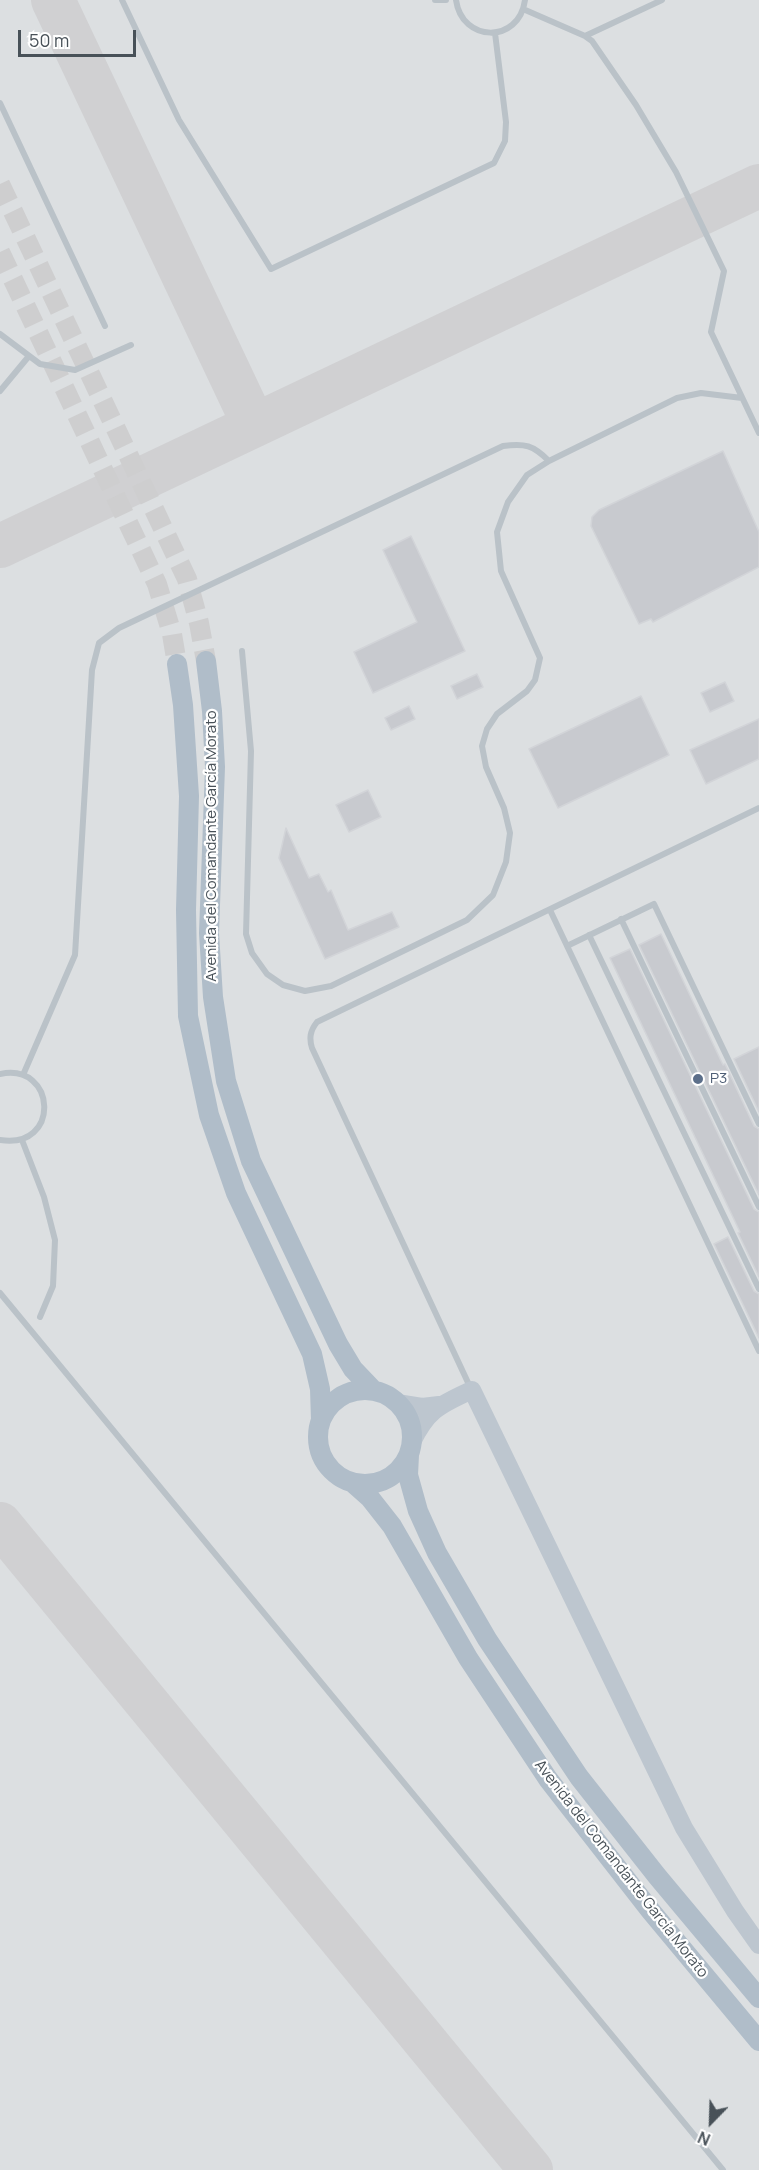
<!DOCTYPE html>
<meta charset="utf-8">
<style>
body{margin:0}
#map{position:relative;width:759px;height:2170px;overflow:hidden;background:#f0eded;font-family:Manrope,sans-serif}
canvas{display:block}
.north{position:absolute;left:681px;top:2092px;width:60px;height:60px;-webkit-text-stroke:4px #fff;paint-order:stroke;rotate:203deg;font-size:16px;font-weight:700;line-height:24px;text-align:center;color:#485158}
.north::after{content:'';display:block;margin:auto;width:21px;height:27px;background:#485158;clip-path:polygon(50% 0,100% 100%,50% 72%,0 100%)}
.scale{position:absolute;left:18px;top:30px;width:118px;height:27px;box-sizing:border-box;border:3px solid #485158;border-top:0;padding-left:8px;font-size:18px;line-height:21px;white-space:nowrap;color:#485158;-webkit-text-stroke:4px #fff;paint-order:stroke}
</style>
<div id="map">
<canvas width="759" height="2170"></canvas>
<div class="north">N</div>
<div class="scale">50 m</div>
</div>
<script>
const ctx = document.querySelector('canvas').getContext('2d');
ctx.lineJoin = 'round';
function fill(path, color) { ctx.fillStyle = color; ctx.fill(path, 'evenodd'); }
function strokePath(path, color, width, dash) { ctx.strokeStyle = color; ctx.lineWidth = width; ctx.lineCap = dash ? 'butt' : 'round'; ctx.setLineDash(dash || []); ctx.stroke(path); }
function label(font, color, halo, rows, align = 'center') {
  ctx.font = font + ' Manrope,sans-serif'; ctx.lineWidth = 4.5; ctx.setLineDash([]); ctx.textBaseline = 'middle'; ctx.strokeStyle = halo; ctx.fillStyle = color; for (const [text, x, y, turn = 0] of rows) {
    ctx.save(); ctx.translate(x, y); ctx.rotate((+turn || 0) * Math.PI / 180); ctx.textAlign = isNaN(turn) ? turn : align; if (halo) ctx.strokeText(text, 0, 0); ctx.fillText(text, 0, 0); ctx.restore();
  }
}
const airport = new Path2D(`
 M0,0H759V2170H0Z`);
const taxiway = new Path2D(`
 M53,0L254,425
 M0,546L759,186
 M0,1524L531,2170`);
const building = new Path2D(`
 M723,451L759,532V567L653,622L651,619L639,624L591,526L592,517L599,510Z
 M411,536L465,651L373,693L354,652L417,622L383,550Z
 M477,674L483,687L457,699L451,686Z
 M725,682L734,701L710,712L701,693Z
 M641,696L669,755L558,808L529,749Z
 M409,706L415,719L391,730L385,718Z
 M759,719V759L706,784L690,750Z
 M368,790L381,817L349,832L336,805Z
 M286,828L309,878L319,874L328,892L331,890L348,930L392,912L399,927L325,959L279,858Z
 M661,934L723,1065L725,1064L754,1126L759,1129V1195L639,945Z
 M630,949L754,1209L759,1212V1277L738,1233L740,1232L610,958Z
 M759,1047V1112L734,1059Z
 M728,1237L754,1291L759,1294V1338L714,1244Z`);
const primaryTunnel = new Path2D(`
 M0,184L187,579L199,623L206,661
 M0,252L157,584L172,634L177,664`);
const lane = new Path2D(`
 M122,0L179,120L271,269L494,163L505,141L506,122L495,33
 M435,0H446
 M456,0C462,43 519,44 525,0
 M662,0L585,36L592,41L636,105L676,172L724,271L711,332L759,433
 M523,9L585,36
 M0,103L105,326
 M0,334L40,364L75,370L131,345
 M0,391L29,356
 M242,651L251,751L246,934L252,953L267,974L283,985L305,991L331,986L467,920L493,895L506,862L510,833L504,808L486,767L482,746L487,729L497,714L527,691L535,680L540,658L501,571L497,532L508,502L527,475L549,461L677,398L701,393L742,398
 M550,910L759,1351
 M621,919L759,1207
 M589,935L759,1289
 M567,946L654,904L759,1124
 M0,1074C57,1062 61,1150 0,1140
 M23,1075L75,955L92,670L99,643L119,628L503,446C525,443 533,445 549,461
 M22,1140L44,1197L55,1240L53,1286L40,1317
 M0,1293L723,2170
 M471,1389L312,1048C309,1038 310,1031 317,1022L759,808`);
const secondary = new Path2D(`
 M397,1403L422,1407L439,1405
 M412,1442C428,1409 440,1405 472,1390L684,1828L735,1911L759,1945`);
const primary = new Path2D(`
 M206,661L212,711L215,767L209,933L213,997L226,1081L251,1161L338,1344L353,1369L374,1391
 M177,664L183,705L189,796L186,910L188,1016L209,1115L236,1193L312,1354L320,1389L321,1420
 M318 1437a47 47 0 1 1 94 0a47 47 0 1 1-94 0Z
 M409,1455L408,1475L418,1511L437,1553L487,1639L579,1777L657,1876L759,1998
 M352,1482L370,1498L392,1526L468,1658L548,1779L650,1910L759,2041`);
const markers = [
 [698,1079,6,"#5c6f8a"]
];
const streetNames = [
 ["Avenida del Comandante García Morato",212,846,-90],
 ["Avenida del Comandante García Morato",621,1869,52]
];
const serviceNames = [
 ["P3",710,1079]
];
fill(airport, '#dcdfe1');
strokePath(taxiway, '#d0d0d2', 44);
fill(building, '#c8cacf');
strokePath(building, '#d2d4d8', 1.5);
strokePath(primaryTunnel, '#cececf', 20, [20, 10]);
strokePath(lane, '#bac2c8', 6);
strokePath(secondary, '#bdc6cf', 18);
strokePath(primary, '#b0bdc9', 20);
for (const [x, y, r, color] of markers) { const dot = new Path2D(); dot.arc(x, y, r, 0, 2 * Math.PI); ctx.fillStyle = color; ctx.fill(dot); strokePath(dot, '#fff', 2); }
label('15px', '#485158', '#fff', streetNames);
label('15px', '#4e5e75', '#fff', serviceNames, 'left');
</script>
